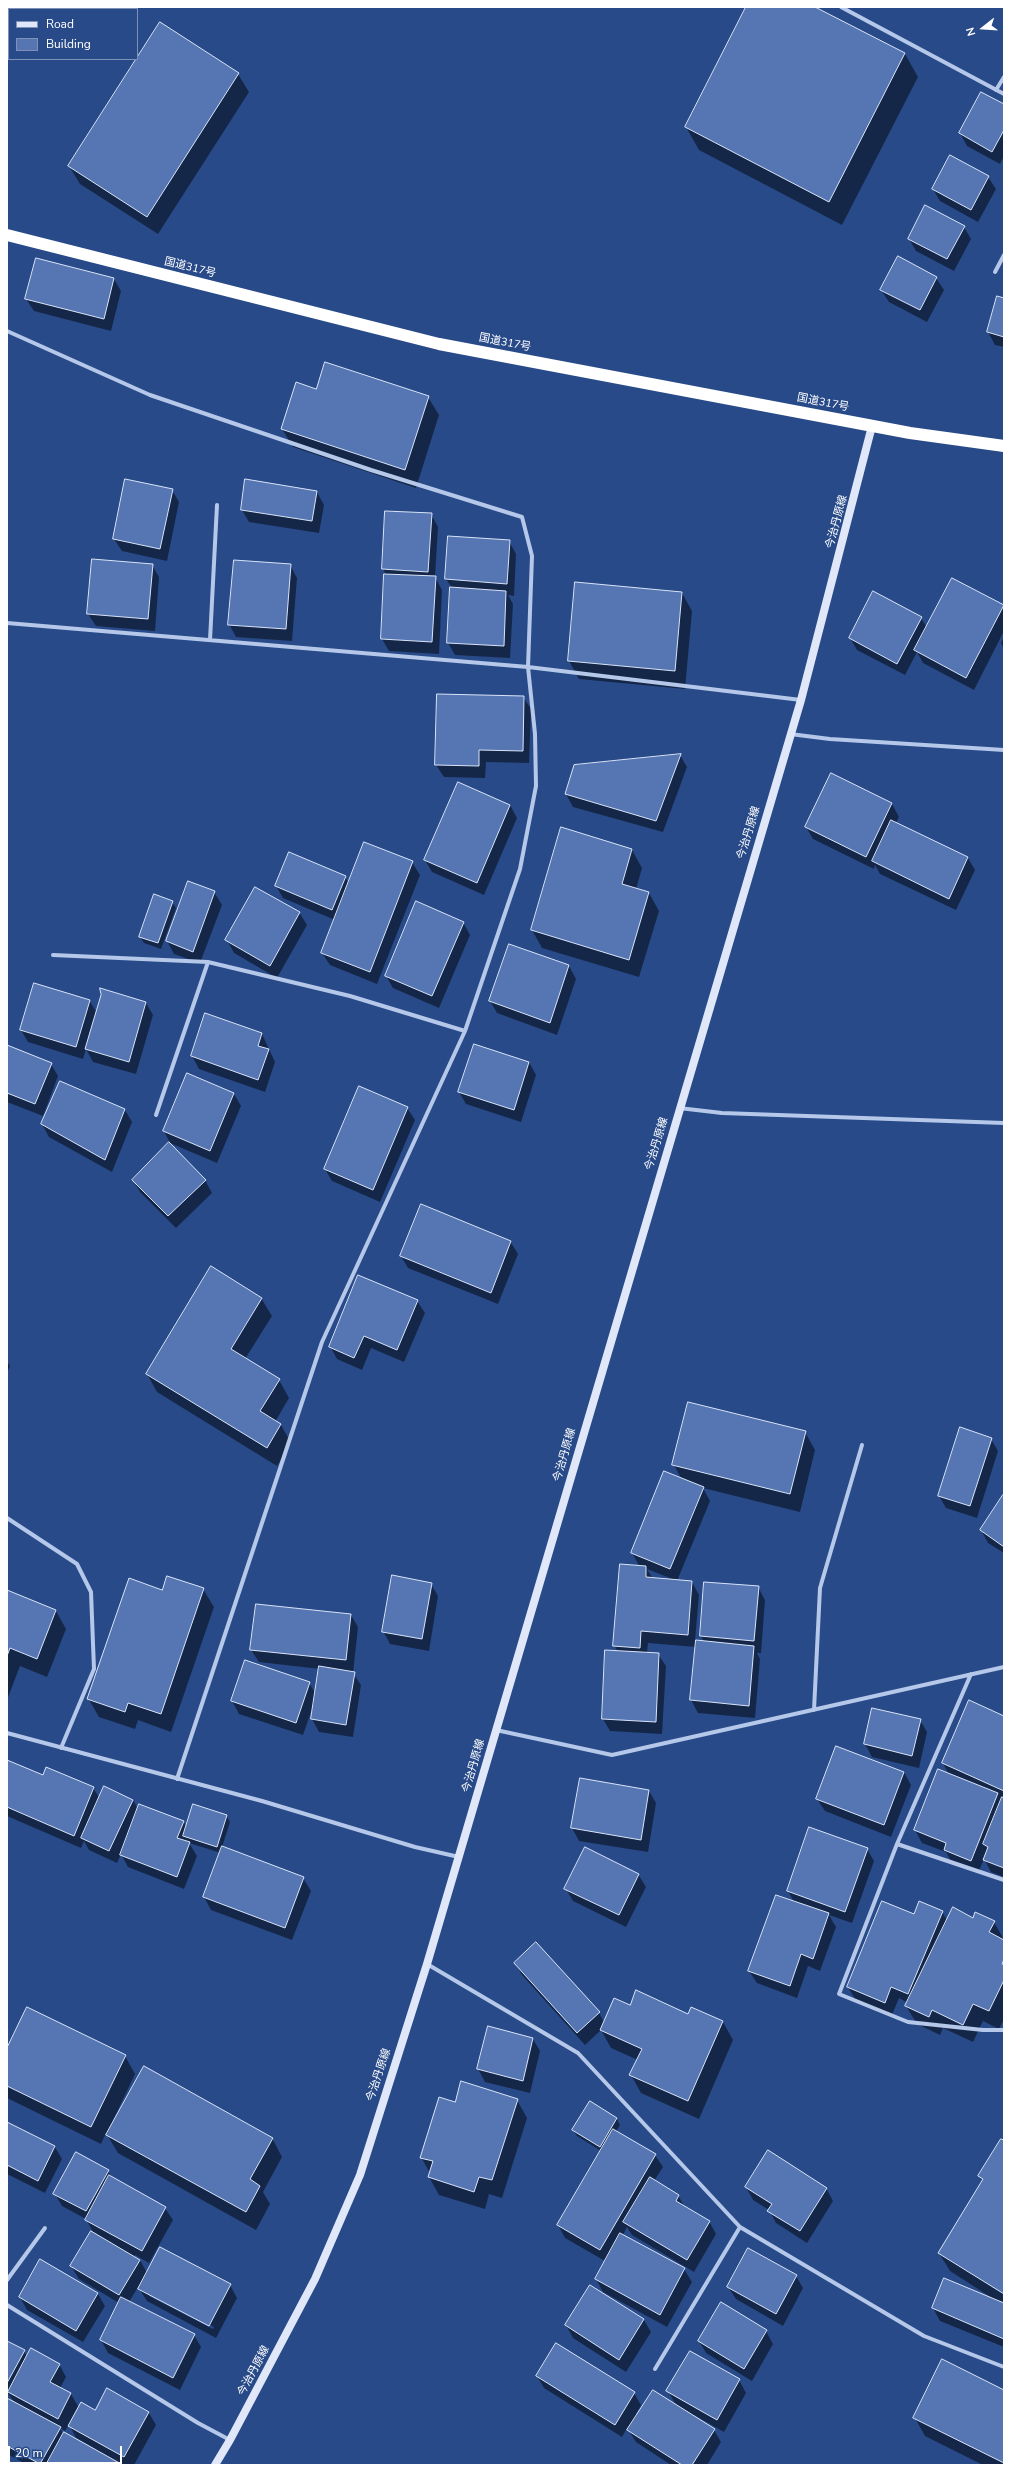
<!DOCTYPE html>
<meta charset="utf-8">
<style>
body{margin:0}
#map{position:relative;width:1011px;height:2472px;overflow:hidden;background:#284a89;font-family:"Nunito Sans",sans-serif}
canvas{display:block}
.frame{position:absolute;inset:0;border:8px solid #fff;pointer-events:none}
.legend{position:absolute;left:8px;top:8px;width:130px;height:52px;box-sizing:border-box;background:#284a89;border:1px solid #7e92b8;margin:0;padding:5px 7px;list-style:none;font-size:12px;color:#fff}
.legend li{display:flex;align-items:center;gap:8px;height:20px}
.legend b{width:20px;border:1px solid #7e92b8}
.north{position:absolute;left:963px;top:8px;width:40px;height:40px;-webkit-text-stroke:3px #284a89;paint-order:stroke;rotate:253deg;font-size:11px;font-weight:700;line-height:16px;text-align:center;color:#fff}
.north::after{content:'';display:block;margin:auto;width:14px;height:18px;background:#fff;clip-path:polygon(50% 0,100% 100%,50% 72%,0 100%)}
.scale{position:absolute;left:8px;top:2446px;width:114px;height:18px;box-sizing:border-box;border:2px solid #fff;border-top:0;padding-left:5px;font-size:12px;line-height:14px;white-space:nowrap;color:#fff;-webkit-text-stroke:3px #284a89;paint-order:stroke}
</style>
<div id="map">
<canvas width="1011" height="2472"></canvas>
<div class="frame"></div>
<ul class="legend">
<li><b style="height:5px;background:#dfe7f8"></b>Road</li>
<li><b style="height:11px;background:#5576b2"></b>Building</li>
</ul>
<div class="north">N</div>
<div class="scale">20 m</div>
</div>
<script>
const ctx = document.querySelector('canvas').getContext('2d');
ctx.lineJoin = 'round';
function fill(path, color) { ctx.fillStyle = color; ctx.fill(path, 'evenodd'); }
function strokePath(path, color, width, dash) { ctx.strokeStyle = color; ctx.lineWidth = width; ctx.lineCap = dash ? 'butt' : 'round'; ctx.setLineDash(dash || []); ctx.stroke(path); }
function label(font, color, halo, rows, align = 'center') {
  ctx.font = font + ' "Nunito Sans","Noto Sans JP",sans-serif'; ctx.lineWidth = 3; ctx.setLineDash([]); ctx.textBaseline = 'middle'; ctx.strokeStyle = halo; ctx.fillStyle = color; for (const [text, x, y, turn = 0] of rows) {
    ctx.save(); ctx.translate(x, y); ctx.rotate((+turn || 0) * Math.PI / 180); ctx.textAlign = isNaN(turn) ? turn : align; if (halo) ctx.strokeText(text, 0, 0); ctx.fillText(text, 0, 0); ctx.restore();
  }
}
const shadow = new Path2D(`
 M747,7H813L905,54L918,77L842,225L699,150L686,127Z
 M238,74L249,92L158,234L80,184L69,166Z
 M1004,106V156L1000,164L967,146L960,133Z
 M988,177L996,189L978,222L940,201L933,189Z
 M964,227L971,239L954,271L916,251L909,239Z
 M936,278L944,290L927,322L889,302L881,290Z
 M114,279L121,291L111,331L34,311L26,299Z
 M1004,299V347L995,345L988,332Z
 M317,391L428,397L439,415L416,488L293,447L282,429Z
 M172,490L179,502L167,561L122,551L114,539Z
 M317,492L324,505L319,533L249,522L242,510Z
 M386,512L431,514L438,527L435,577L442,590L439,654L389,651L382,639L386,575L383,569Z
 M509,541L516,554L514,596L508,595L513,604L510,658L455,655L448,643L452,588L446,579Z
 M152,565L159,577L155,631L96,626L88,614Z
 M290,565L297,578L292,641L236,637L229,624Z
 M682,593L692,611L685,689L579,679L569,661Z
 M1003,606L1004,631L974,690L923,663L917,652L905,675L857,650L850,638L921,618L927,628Z
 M1004,636V649L1001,643Z
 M523,697L531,709L529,763L486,762L485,778L444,777L436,765Z
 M680,755L687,767L663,832L573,807L566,794L575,766Z
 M831,774L892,804L899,817L896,823L968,858L975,870L956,910L880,874L875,865L874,869L813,839L806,827Z
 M510,805L517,818L484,895L432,872L425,860Z
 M632,850L642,868L636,889L649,893L659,911L639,977L542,948L532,930Z
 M412,862L420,875L377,984L330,965L322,953L335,920L283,898L276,886L345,877L349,883Z
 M214,892L222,905L200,963L174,954L167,941Z
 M172,902L176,908L161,949L144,943L140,937Z
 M299,912L307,925L277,978L234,953L227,940Z
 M463,922L470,935L439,1008L393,988L386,976Z
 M509,946L569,966L576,979L557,1035L497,1013L490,1001Z
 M89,1000L97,1013L146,1003L153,1015L136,1074L93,1062L86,1049L83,1059L28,1042L21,1030Z
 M262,1034L275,1062L265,1092L199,1069L192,1056Z
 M7,1046L51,1064L58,1076L43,1116L7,1102Z
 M529,1062L536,1075L521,1122L466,1104L459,1092Z
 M61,1082L125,1110L132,1122L112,1172L49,1137L42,1124Z
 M234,1094L241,1106L217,1163L170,1143L164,1131Z
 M407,1108L415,1120L380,1202L332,1181L325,1169Z
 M133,1180H205L212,1193L176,1228L140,1192Z
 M510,1241L518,1254L498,1304L408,1268L401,1256Z
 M261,1298L272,1316L245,1359L279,1380L289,1398L275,1422L281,1425L291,1443L277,1466L157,1392L147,1374Z
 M417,1301L425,1313L404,1362L371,1348L362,1370L337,1359L330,1346Z
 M7,1361L10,1366L7,1373Z
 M805,1432L815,1450L800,1512L703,1488L710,1501L677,1581L692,1582L699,1595L695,1641L704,1642L701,1636L705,1583L758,1587L765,1600L761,1653H757L760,1659L755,1718L698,1713L691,1700L696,1647L648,1643L647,1653L658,1654L666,1666L662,1734L610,1731L603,1719L618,1652L614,1645L640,1567L632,1553L682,1480L674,1465ZM647,1569L675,1580L653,1579Z
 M991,1439L998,1451L977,1518L946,1508L939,1496Z
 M1004,1497V1553L988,1543L981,1530Z
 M431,1584L438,1596L429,1651L390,1644L383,1631Z
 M203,1589L214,1607L171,1732L138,1720L135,1729L99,1717L88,1698L163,1591Z
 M7,1591L56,1611L66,1629L47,1677L20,1666L7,1700Z
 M351,1615L358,1627L353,1673L361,1685L353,1737L319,1732L312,1719L313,1706L303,1735L239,1714L232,1701L309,1683L316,1694L320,1669L259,1662L251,1650Z
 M970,1702L1004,1717V1877L991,1872L984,1859L978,1873L952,1863L946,1852L922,1843L915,1830L949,1775L943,1763Z
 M920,1720L927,1732L919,1768L872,1757L865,1744Z
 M7,1761L43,1776L93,1788L100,1799L133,1800L138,1809L183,1821L187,1828L226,1815L230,1822L222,1847L303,1878L311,1891L292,1940L211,1910L204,1897L221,1853L189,1843L197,1856L184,1889L128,1867L121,1854L117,1863L89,1850L84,1841L81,1848L7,1816Z
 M904,1772L911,1785L891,1837L825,1811L817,1799Z
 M649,1791L656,1803L648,1852L579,1841L572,1828Z
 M867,1849L874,1861L852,1923L829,1915L836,1927L820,1971L808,1966L797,1998L757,1983L749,1971L794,1902L788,1891Z
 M638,1874L646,1887L626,1927L573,1901L566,1889Z
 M942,1912L947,1920L973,1919L994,1922L1004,1940V2019L999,2029L983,2021L973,2042L943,2028L940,2035L917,2024L906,2006L908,2003L899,1998L892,2015L855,1999L848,1987L914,1915Z
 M536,1943L599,2013L604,2022L630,2006L689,2015L692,2008L723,2022L733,2040L699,2119L641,2093L631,2075L638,2060L611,2048L601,2030L585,2045L522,1975L515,1963Z
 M533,2039L540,2051L530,2093L485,2082L478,2069Z
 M7,2051L125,2056L135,2074L109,2129L110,2130L272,2138L282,2157L263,2192L270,2204L256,2230L118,2153L106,2133L101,2144L7,2098Z
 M517,2100L527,2118L502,2198L489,2194L485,2209L439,2195L429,2177L430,2173L421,2157L456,2103Z
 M590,2103L617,2119L620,2125L616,2132L655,2155L663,2167L654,2181L678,2195L685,2208L709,2221L716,2234L694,2272L632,2235L627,2227L623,2235L684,2269L692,2282L667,2327L603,2292L596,2279L605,2261L565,2238L558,2225L601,2151L577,2136L573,2130Z
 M7,2123L55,2147L62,2159L45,2193L7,2174Z
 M1004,2141V2347L940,2321L933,2308L992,2298L950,2271L939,2253L983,2182L980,2176Z
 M108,2171L113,2179L165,2208L173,2220L149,2263L135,2255L134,2257L140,2260L147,2273L230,2285L237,2298L216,2338L147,2301L138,2287L129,2302L194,2335L201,2347L180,2390L108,2353L101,2340L119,2303L79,2279L71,2266L94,2234L86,2219L62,2206L55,2194ZM149,2293L214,2327L213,2329L149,2296Z
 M746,2187L826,2188L833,2201L807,2243L776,2223L769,2210L753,2200Z
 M796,2276L803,2288L783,2326L736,2299L728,2287Z
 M590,2286L644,2320L651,2332L626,2372L573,2338L566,2325Z
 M98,2294L105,2306L83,2342L27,2310L20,2297Z
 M766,2331L773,2344L752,2381L706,2353L699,2341Z
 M7,2342L24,2351L27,2357L59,2364L66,2377L60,2388L71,2394L79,2408L95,2412L107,2390L149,2413L156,2425L134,2465H28L7,2454V2396L15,2403L7,2392ZM69,2424L76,2438L94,2448L93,2450L63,2434L60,2428L65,2431Z
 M537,2376L634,2393L641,2405L636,2414L638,2415L676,2405L668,2391L739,2380L746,2393L724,2432L694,2415L693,2416L714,2430L721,2442L707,2465H671L636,2442L627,2428L622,2437L544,2388Z
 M1004,2391V2465H983L925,2436L915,2418Z`);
const building = new Path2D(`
 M746,7H815L905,53L829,202L685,127Z
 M160,22L239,73L147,217L68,166Z
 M981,92L1004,104V130L992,152L959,133Z
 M950,155L989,176L971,210L932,189Z
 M925,205L965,226L947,259L908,239Z
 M898,256L937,277L920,310L880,290Z
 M36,258L114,278L104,319L25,299Z
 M997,296L1004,298V337L987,332Z
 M325,362L429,396L405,470L281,429L296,382L316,389Z
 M125,479L173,489L160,549L113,539Z
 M245,479L317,491L312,521L241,510Z
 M385,511L432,513L428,572L382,569Z
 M448,536L510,540L507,584L445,579Z
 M92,559L153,564L148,619L87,614Z
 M234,560L291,564L286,629L228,625Z
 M384,574L436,576L432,642L381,639Z
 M952,578L1004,605L966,678L914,650Z
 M575,582L682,592L675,671L568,661Z
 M450,587L506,591L504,646L447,643Z
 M873,591L922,617L897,664L849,638Z
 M437,694L524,696L523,751L479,750V766L435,765Z
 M681,754L656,821L565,794L574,765Z
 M831,773L892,803L866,857L805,827Z
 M458,782L510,805L477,883L424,860Z
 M891,820L968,857L949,899L872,861Z
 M561,827L632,849L622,884L649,892L629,960L531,930Z
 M364,842L413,861L370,972L321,953Z
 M289,852L346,876L332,910L275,886Z
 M188,881L215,891L193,952L166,941Z
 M255,887L300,912L270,966L225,940Z
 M154,894L173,901L158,943L139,937Z
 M416,901L464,922L432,996L385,976Z
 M509,944L569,965L550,1023L489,1001Z
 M34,983L90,1000L76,1047L20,1030Z
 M100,988L146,1002L129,1062L85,1049L101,995Z
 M205,1013L262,1033L258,1046L269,1049L258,1080L191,1056Z
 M474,1044L529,1062L514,1110L458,1092Z
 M7,1045L52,1063L35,1104L7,1093Z
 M187,1073L234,1093L210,1151L163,1131Z
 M60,1081L125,1109L105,1160L41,1124Z
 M359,1086L408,1107L373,1190L324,1169Z
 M169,1142L206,1180L168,1216L132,1180Z
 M421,1204L511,1241L491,1293L400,1256Z
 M211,1266L262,1298L231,1349L280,1379L260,1411L281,1424L267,1448L146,1374Z
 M358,1275L418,1300L397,1350L364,1336L354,1358L329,1347Z
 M688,1402L806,1431L790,1494L672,1465Z
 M960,1427L992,1438L970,1506L938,1496Z
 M664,1471L704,1487L670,1569L631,1553Z
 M1003,1495L1004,1496V1547L980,1530Z
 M620,1564L646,1566V1577L692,1581L688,1635L641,1631L640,1648L613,1646Z
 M392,1575L432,1583L422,1639L382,1632Z
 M167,1576L204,1588L161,1714L128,1703L125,1712L87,1699L129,1578L162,1590Z
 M704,1582L759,1586L754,1641L700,1636Z
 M7,1590L56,1610L37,1659L10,1648L7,1656Z
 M256,1604L351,1614L346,1660L250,1650Z
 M696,1640L754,1646L749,1706L690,1700Z
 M605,1650L659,1653L656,1722L602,1719Z
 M245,1660L310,1682L296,1723L231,1701Z
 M319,1666L355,1672L346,1725L311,1719Z
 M969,1700L1004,1716V1791L942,1763Z
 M872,1708L921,1719L912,1756L864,1744Z
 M836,1746L904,1772L884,1825L816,1799Z
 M7,1760L43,1775L46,1767L94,1787L74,1836L7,1807Z
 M938,1769L998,1793L971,1861L944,1850L946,1843L914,1830Z
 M580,1778L649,1790L641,1840L571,1828Z
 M104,1786L133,1800L109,1851L81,1838Z
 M1002,1797L1004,1798V1868L983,1860L988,1847L983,1844Z
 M139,1804L184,1821L177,1838L190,1842L177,1877L120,1855Z
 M193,1804L227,1815L217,1847L183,1836Z
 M809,1827L868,1848L845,1912L787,1891Z
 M222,1846L304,1877L285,1928L203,1897Z
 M585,1847L639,1874L619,1915L564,1889Z
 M776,1895L829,1913L813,1959L801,1954L790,1986L748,1971Z
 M882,1901L914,1914L919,1901L943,1911L908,1994L891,1987L885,2003L847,1987Z
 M953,1907L973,1918L975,1912L995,1921L989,1932L1004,1940V1959L1002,1964L1004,1965V1980L989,2011L973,2004L963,2025L932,2010L929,2017L905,2006Z
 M536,1942L600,2012L577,2033L514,1963Z
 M636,1990L688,2014L691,2007L723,2021L688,2101L629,2075L642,2049L600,2030L614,1998L630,2005Z
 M27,2007L126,2055L91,2127L7,2086V2048Z
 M488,2026L533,2038L523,2081L477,2069Z
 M144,2066L273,2138L250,2179L260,2186L246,2212L106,2135Z
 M461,2081L518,2099L492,2180L479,2177L474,2192L428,2177L433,2161L420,2158L439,2097L455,2102Z
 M590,2101L617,2118L600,2147L572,2130Z
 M7,2122L55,2146L38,2181L7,2165Z
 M613,2129L656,2154L600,2250L557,2225Z
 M1001,2139L1004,2140V2294L938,2253L983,2179L978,2176Z
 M768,2150L827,2188L800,2231L767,2211L772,2204L745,2187Z
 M76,2152L109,2170L86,2211L53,2194Z
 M109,2175L166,2207L142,2251L85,2220Z
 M650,2177L679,2195L676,2201L710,2221L687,2260L623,2222Z
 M91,2231L140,2260L119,2295L70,2266Z
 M620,2233L685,2268L660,2315L595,2279Z
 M160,2247L231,2284L209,2326L138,2289Z
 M748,2248L797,2275L776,2314L727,2287Z
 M40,2259L98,2293L76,2331L19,2297Z
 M944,2278L1004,2303V2339L932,2308Z
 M590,2285L644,2319L619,2360L565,2325Z
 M121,2297L195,2334L173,2378L100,2340Z
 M721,2302L767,2330L744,2369L698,2341Z
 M7,2341L25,2350L7,2383Z
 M556,2343L635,2392L615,2425L536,2376Z
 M31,2348L60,2364L50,2382L71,2393L58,2419L8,2392Z
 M690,2351L740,2379L717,2420L666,2391Z
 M942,2359L1004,2390V2463L913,2418Z
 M107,2388L149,2412L124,2457L68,2426L81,2402L95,2410Z
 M653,2390L715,2429L692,2465H682L627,2430Z
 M7,2398L61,2427L40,2464L7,2446Z
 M64,2432L123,2465H46Z`);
const street = new Path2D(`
 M841,7L1004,94
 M996,90L1004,77
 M995,272L1004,255
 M7,331L150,395L371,470L522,517L532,556L528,667L535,734L536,786L520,869L465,1031L322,1342L177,1779
 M7,623L528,667L801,700
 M210,640L217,505
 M790,734L830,739L1004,750
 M53,955L208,962L350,996L465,1031
 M679,1108L722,1113L1004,1123
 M156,1115L208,962
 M7,1518L77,1564L91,1592L94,1669L61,1748
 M971,1674L897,1844L839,1994L908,2022L983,2030H1004
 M814,1710L820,1588L862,1445
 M496,1730L612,1755L1004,1667
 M7,1733L262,1801L415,1847L459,1857
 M897,1844L1004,1880
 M427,1964L578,2053L740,2227L924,2336L1004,2367
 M7,2280L45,2228
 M7,2305L198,2423L230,2440
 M655,2369L740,2227`);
const secondary = new Path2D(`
 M215,2465L230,2440L315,2279L360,2175L427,1964L801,700L872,426`);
const highway = new Path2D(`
 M7,235L439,344L910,433L1004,446`);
const streetNames = [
 ["国道317号",190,268,14],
 ["国道317号",505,343,11],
 ["国道317号",823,403,11],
 ["今治丹原線",837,522,-75],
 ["今治丹原線",749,833,-73],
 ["今治丹原線",657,1144,-73],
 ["今治丹原線",565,1455,-74],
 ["今治丹原線",474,1766,-74],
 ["今治丹原線",379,2075,-72],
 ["今治丹原線",254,2371,-62]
];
fill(shadow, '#0007');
fill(building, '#5576b2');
strokePath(building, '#d9e4f7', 1);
strokePath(street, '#b5c8e9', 4);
strokePath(secondary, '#dfe7f8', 8);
strokePath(highway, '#fff', 12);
label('11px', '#fff', '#284a89', streetNames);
</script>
